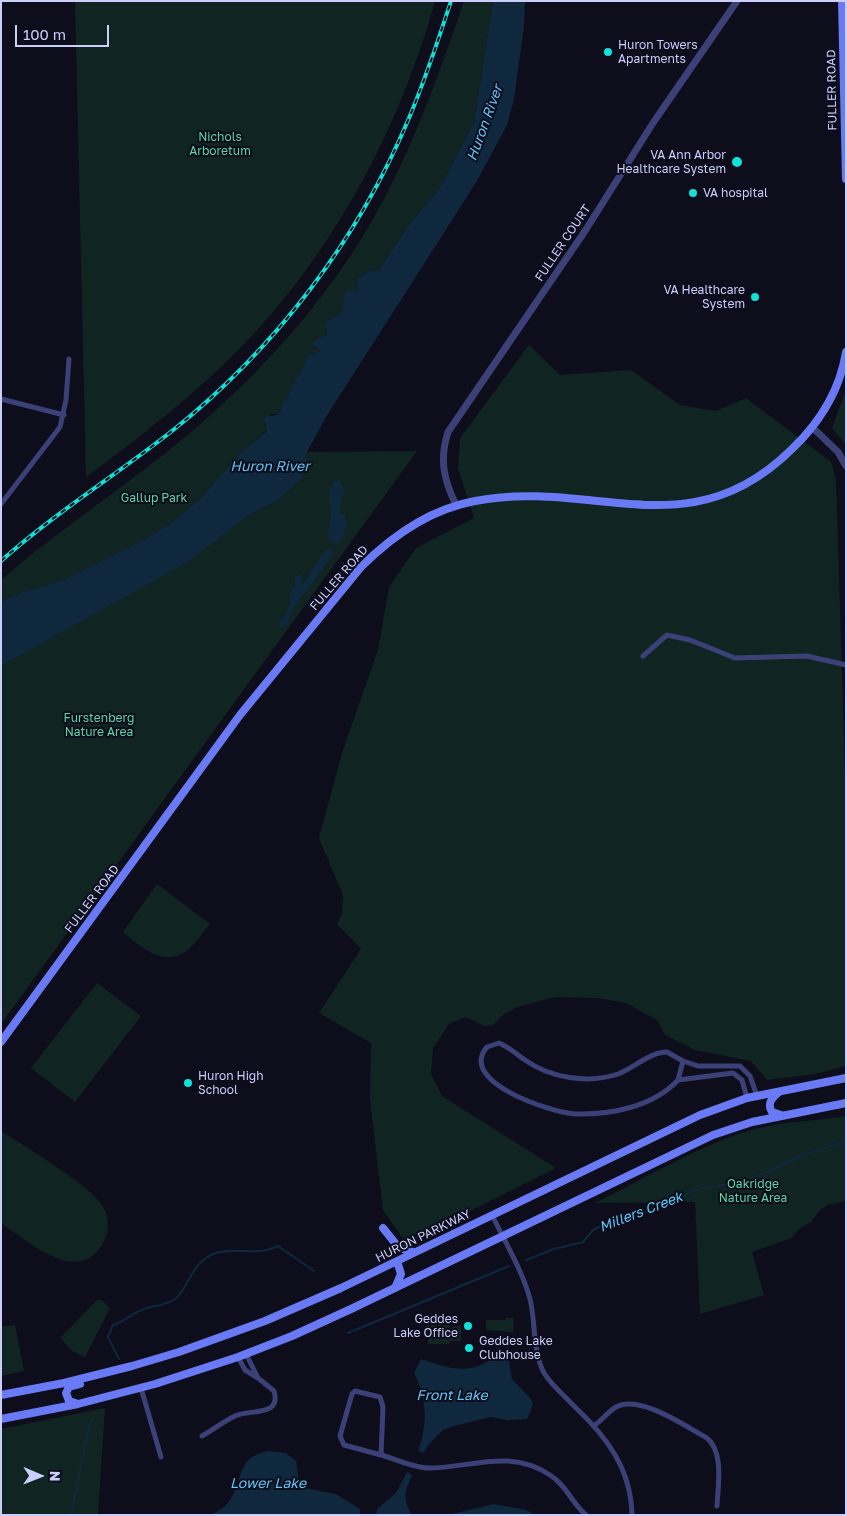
<!DOCTYPE html>
<style>
body{margin:0}
#map{position:relative;width:847px;height:1516px;overflow:hidden;background:#0d0d1c;font-family:"Golos Text",sans-serif}
canvas{display:block}
.frame{position:absolute;inset:0;border:2px solid #cbcdfb;pointer-events:none}
.north{position:absolute;left:15px;top:1451px;width:50px;height:50px;-webkit-text-stroke:4px #0d0d1c;paint-order:stroke;rotate:91deg;font-size:14px;font-weight:700;line-height:20px;text-align:center;color:#cbcdfb}
.north::after{content:'';display:block;margin:auto;width:18px;height:22px;background:#cbcdfb;clip-path:polygon(50% 0,100% 100%,50% 72%,0 100%)}
.scale{position:absolute;left:15px;top:25px;width:94px;height:22px;box-sizing:border-box;border:2px solid #cbcdfb;border-top:0;padding-left:6px;font-size:15px;line-height:18px;white-space:nowrap;color:#cbcdfb;-webkit-text-stroke:4px #0d0d1c;paint-order:stroke}
</style>
<div id="map">
<canvas width="847" height="1516"></canvas>
<div class="frame"></div>
<div class="north">N</div>
<div class="scale">100 m</div>
</div>
<script>
const ctx = document.querySelector('canvas').getContext('2d');
ctx.lineJoin = 'round';
function fill(path, color) { ctx.fillStyle = color; ctx.fill(path, 'evenodd'); }
function strokePath(path, color, width, dash) { ctx.strokeStyle = color; ctx.lineWidth = width; ctx.lineCap = dash ? 'butt' : 'round'; ctx.setLineDash(dash || []); ctx.stroke(path); }
function label(font, color, halo, rows, align = 'center') {
  ctx.font = font + ' "Golos Text",sans-serif'; ctx.lineWidth = 4; ctx.setLineDash([]); ctx.textBaseline = 'middle'; ctx.strokeStyle = halo; ctx.fillStyle = color; for (const [text, x, y, turn = 0] of rows) {
    ctx.save(); ctx.translate(x, y); ctx.rotate((+turn || 0) * Math.PI / 180); ctx.textAlign = isNaN(turn) ? turn : align; if (halo) ctx.strokeText(text, 0, 0); ctx.fillText(text, 0, 0); ctx.restore();
  }
}
const green = new Path2D(`
 M75,1H435C394,148 314,288 198,388C162,420 124,449 86,477Z
 M464,1H493L474,122L439,189L410,223L380,268L377,271L371,270L356,279L358,288L356,291H345L341,314L328,320L326,336L318,338L312,346L320,351L309,355L281,407L279,414H271L264,424L267,430L241,452L201,498L170,524L141,541L63,580L22,592L1,602V580C70,520 149,472 216,410C267,364 313,312 351,255C402,178 434,89 464,1Z
 M529,345L560,375L631,370L680,405L716,411L746,398L831,462L836,480L846,805V1066L815,1074L767,1080L751,1061L695,1050L665,1035L657,1020L626,1003L598,998L555,997L517,1007L503,1015L493,1025L484,1026L466,1017L450,1023L433,1048L431,1074L442,1096L556,1168L406,1243L383,1210L370,1099L371,1043L319,1013L361,949L337,924L342,914L343,895L319,838L342,753L378,650L389,587L416,548L474,518L458,469L460,438Z
 M846,390V445L832,428Z
 M417,451L1,1024V666L220,537L248,516L280,499L302,478L307,452Z
 M157,884L210,924C203,932 197,942 189,949C165,969 142,948 123,932Z
 M97,983L141,1016L75,1102L31,1068Z
 M846,1116V1201L827,1205L819,1211L811,1222L799,1229L791,1238L752,1252L764,1295L700,1314L695,1202L595,1203C646,1178 704,1142 759,1128C787,1121 817,1121 846,1116Z
 M1,1131C23,1145 91,1186 102,1205C109,1216 110,1229 104,1241C80,1289 28,1241 1,1223Z
 M97,1300H101L110,1308L85,1357L72,1351L60,1338Z
 M506,1318H514L513,1332L486,1330V1320H506Z
 M431,1319H450V1328L461,1325V1341H450L449,1344H428Z
 M15,1325L24,1371L1,1376V1327Z
 M105,1408L98,1515H1V1429Z`);
const water = new Path2D(`
 M493,1H525L524,26L514,99L507,125L477,181L326,417L307,452L302,478L280,499L248,516L189,561L1,666V602L22,592L63,580L141,541L170,524L201,498L241,452L267,431L263,418L279,414L281,407L309,355L320,351L311,344L318,338L326,336L327,329L324,325L328,320L341,314L345,291H356L358,288L356,279L371,270L377,271L380,268L410,223L439,189L474,122Z
 M339,480L344,490L339,514L345,515L347,528L338,544L331,541L328,534L331,517L329,493L334,481Z
 M328,549L332,550L333,555L294,607L287,624L281,628L279,624C282,618 288,613 289,606C291,597 287,592 295,586V577L299,574L302,575L301,586C311,576 319,555 328,549Z
 M496,1356L505,1357L509,1361L512,1379L531,1399L533,1405L527,1419L507,1420L491,1417L454,1426L443,1430L429,1444L423,1453L418,1451C428,1424 427,1399 414,1373L421,1359C451,1369 469,1376 496,1356Z
 M268,1451L286,1453L296,1461L300,1487L336,1494L360,1509V1515H211C218,1511 226,1507 230,1500C244,1479 236,1457 268,1451Z
 M407,1472L412,1475C405,1491 402,1499 412,1515H376L377,1509L396,1493Z
 M494,1504L526,1510L535,1515H448Z`);
const stream = new Path2D(`
 M526,1260L554,1249L583,1242L593,1230L618,1218L637,1215L699,1189L737,1183L767,1172L809,1153L846,1141
 M348,1333L509,1266
 M119,1359L108,1337L113,1325C125,1321 133,1313 144,1309C155,1305 172,1305 179,1295C192,1279 192,1264 213,1254C233,1246 257,1257 278,1246L314,1271
 M71,1515L89,1427L93,1419`);
const minor = new Path2D(`
 M1,399L64,415
 M1,504L60,427L66,400L69,359
 M643,656L667,635L690,640L735,658L807,656L846,665
 M683,1061L678,1080C653,1107 610,1115 575,1114C550,1112 457,1082 487,1047L499,1043C509,1047 516,1054 525,1060C550,1078 588,1084 618,1074C634,1068 650,1052 667,1052L683,1061L698,1066H740L750,1076L757,1096
 M678,1080L733,1073L742,1080L747,1098
 M492,1215C505,1242 522,1270 530,1299C536,1323 532,1350 544,1373C552,1386 565,1396 575,1407C607,1437 631,1469 632,1515
 M238,1357L245,1370L258,1378L246,1354
 M141,1388L161,1457
 M355,1391L380,1397L383,1407L381,1455L344,1445L340,1436L352,1394Z
 M595,1425C602,1420 609,1411 616,1407C639,1394 685,1426 707,1438C724,1452 718,1486 717,1506
 M202,1436C213,1430 224,1421 235,1416C249,1409 282,1417 274,1391L258,1378
 M381,1455C396,1459 414,1468 429,1468C471,1468 509,1448 550,1475C566,1485 572,1503 586,1515`);
const tertiary = new Path2D(`
 M813,428L838,452L846,466
 M456,505C444,480 439,460 448,432L585,231L653,123L737,1`);
const secondary = new Path2D(`
 M842,1L846,179
 M1,1042L240,715L361,567C392,536 431,509 475,501C593,478 689,551 792,449C819,423 840,390 846,352
 M779,1092C771,1098 767,1104 772,1112L781,1115
 M383,1228L399,1248L414,1252
 M395,1288L401,1274L397,1261
 M1,1395L64,1383L132,1366L179,1352L265,1321L341,1288L700,1115L747,1098L846,1078
 M78,1404L69,1401L66,1393L69,1387L80,1384
 M1,1419L78,1404L155,1384L238,1357L292,1336L351,1309L713,1135L752,1122L846,1103`);
const rail = new Path2D(`
 M1,561C55,513 116,475 172,431C275,349 358,240 409,118C425,80 438,41 451,1`);
const markers = [
 [608,52,5,"#10e2d8"],
 [737,162,6,"#10e2d8"],
 [693,193,5,"#10e2d8"],
 [755,297,5,"#10e2d8"],
 [188,1083,5,"#10e2d8"],
 [468,1326,5,"#10e2d8"],
 [469,1348,5,"#10e2d8"]
];
const poiNames = [
 ["Huron Towers",618,45],
 ["Apartments",618,59],
 ["VA Ann Arbor",726,155,"right"],
 ["Healthcare System",726,169,"right"],
 ["VA hospital",703,193],
 ["VA Healthcare",745,290,"right"],
 ["System",745,304,"right"],
 ["Huron High",198,1076],
 ["School",198,1090],
 ["Geddes",458,1319,"right"],
 ["Lake Office",458,1333,"right"],
 ["Geddes Lake",479,1341],
 ["Clubhouse",479,1355]
];
const streetNames = [
 ["FULLER ROAD",832,90,-91],
 ["FULLER COURT",563,243,-56],
 ["FULLER ROAD",339,578,-49],
 ["FULLER ROAD",92,899,-53],
 ["HURON PARKWAY",423,1236,-26]
];
const parkNames = [
 ["Nichols",220,137],
 ["Arboretum",220,151],
 ["Gallup Park",154,498],
 ["Furstenberg",99,718],
 ["Nature Area",99,732],
 ["Oakridge",753,1184],
 ["Nature Area",753,1198]
];
const waterNames = [
 ["Huron River",485,123,-70],
 ["Huron River",270,467],
 ["Millers Creek",641,1212,-21],
 ["Front Lake",452,1396],
 ["Lower Lake",268,1484]
];
fill(green, '#102521');
fill(water, '#0f283e');
strokePath(stream, '#0f283e', 2);
strokePath(minor, '#3b4177', 5);
strokePath(tertiary, '#3b4177', 7);
strokePath(secondary, '#697af4', 8);
strokePath(rail, '#10e2d8', 4);
strokePath(rail, '#0d0d1c', 2, [5.5]);
for (const [x, y, r, color] of markers) { const dot = new Path2D(); dot.arc(x, y, r, 0, 2 * Math.PI); ctx.fillStyle = color; ctx.fill(dot); strokePath(dot, '#0d0d1c', 2); }
label('12px', '#cbcdfb', '#0d0d1c', poiNames, 'left');
label('12px', '#cbcdfb', '#0d0d1c', streetNames);
label('12px', '#5ed5a5', '#0d0d1c', parkNames);
label('italic 14px', '#61c5f4', '#0d0d1c', waterNames);
</script>
